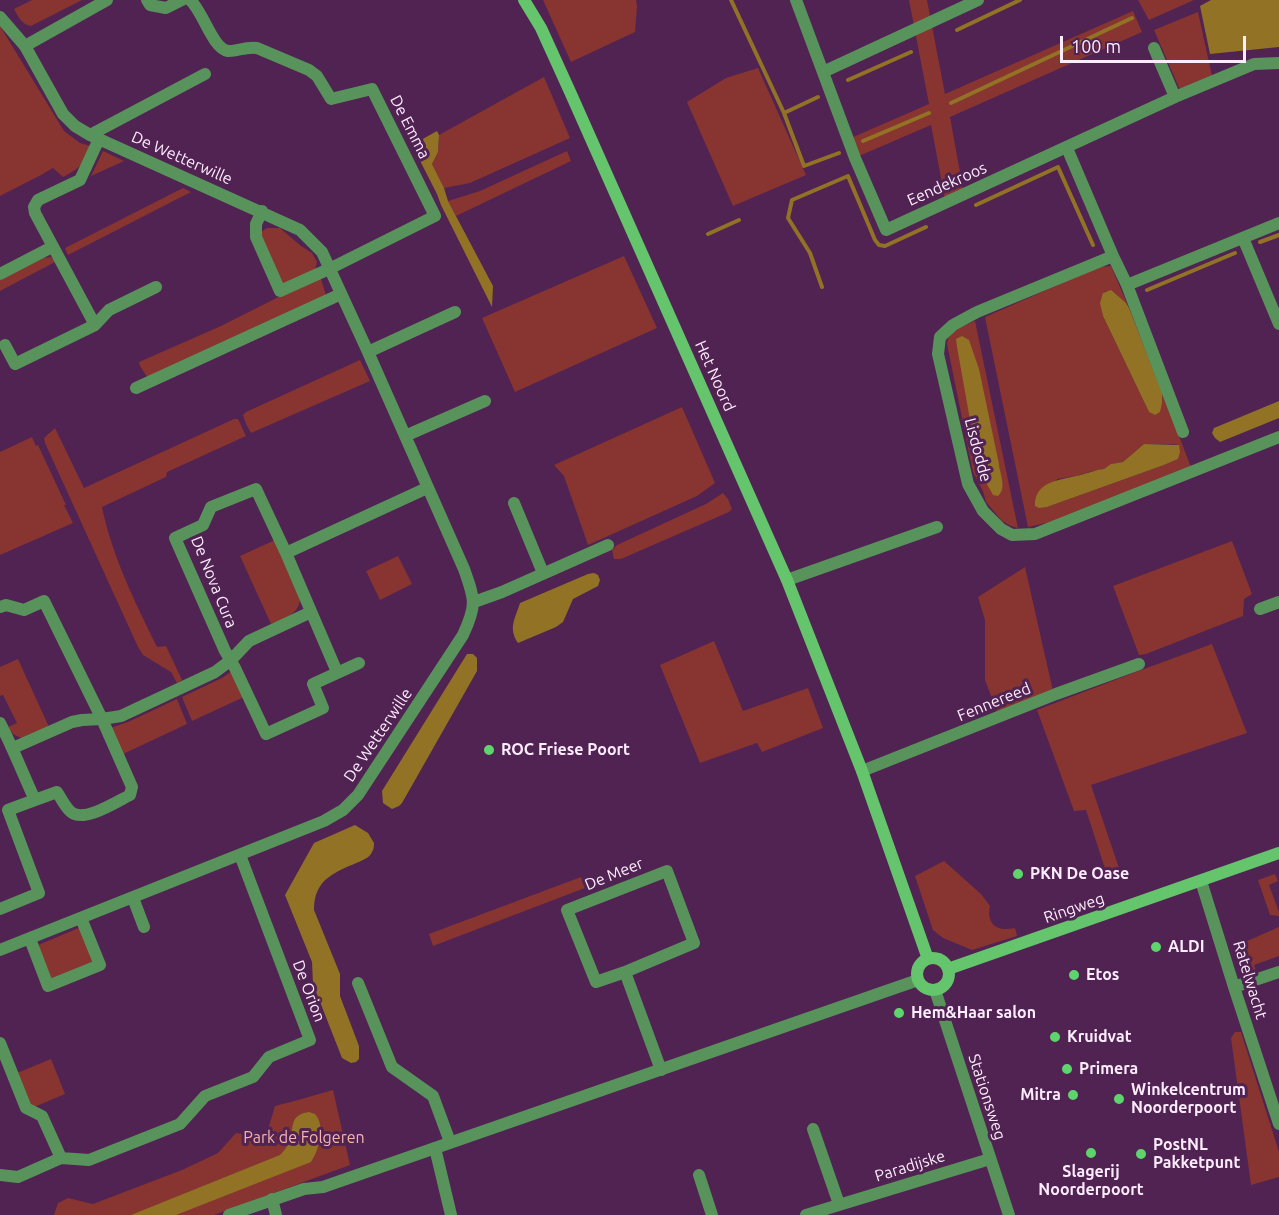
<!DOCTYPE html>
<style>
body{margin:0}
#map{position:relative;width:1279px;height:1215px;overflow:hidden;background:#502352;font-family:Ubuntu,sans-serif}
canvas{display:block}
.scale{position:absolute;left:1060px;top:36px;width:186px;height:27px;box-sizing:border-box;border:3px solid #fdecfd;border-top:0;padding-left:8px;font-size:18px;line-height:21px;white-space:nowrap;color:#fdecfd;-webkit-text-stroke:4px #502352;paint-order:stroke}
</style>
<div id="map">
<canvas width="1279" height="1215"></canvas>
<div class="scale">100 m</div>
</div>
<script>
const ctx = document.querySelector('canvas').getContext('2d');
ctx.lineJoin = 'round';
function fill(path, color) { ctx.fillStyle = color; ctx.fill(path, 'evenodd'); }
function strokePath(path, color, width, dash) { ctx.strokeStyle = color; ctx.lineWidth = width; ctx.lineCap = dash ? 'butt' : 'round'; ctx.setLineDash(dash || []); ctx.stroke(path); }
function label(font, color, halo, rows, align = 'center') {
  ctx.font = font + ' Ubuntu,sans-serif'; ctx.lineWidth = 6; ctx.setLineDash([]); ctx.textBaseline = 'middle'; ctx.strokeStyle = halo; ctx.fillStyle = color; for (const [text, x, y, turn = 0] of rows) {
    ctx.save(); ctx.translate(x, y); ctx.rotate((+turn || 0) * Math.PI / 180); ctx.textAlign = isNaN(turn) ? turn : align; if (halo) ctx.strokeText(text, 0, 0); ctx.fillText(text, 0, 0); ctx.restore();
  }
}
const green = new Path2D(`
 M32,0H82L31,26C22,25 18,16 14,9Z
 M543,0H636L637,6L635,32L571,62Z
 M909,0H927L945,94L1133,11L1142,32L950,117L963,189L945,199L931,125L859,156L851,138L929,104Z
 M1138,0H1194L1149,20Z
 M1198,12L1212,76L1180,90L1154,30Z
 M0,26L64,131L80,143L90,146C82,165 82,167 63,177L53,168L41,175L0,196Z
 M758,68L806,175L733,206L687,102L726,78Z
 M544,77L570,138L470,183L444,188L432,164L438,152L439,135Z
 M103,151L124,161L91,176Z
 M567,151L571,161L456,216L448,201L480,191Z
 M183,188L191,192L68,255L65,248Z
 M267,228H280L301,246L312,253L317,262L315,270L283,284L262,239L261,232Z
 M624,256L657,328L515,392L482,318Z
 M51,257L55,262L0,291V280L43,258Z
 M1111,266L1129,308L1126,303L1111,291L1104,292L1101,303L1103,316L1149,412L1155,415L1162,403V392L1191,467L1056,521L1028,527L985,317L1099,267ZM1144,444H1173L1179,445L1178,459L1164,465L1047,507L1057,479L1076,476L1093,471L1104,469L1112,464L1123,462Z
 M320,276L326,295L147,377L140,366L139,362L221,326Z
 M975,321L1018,528L1011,526L1002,521L986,502L983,491L973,472L947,344C949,329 962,327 975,321ZM979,462L999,464L1000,474L987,482L979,469Z
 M360,360L370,381L251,433L246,424L243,415L246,412Z
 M682,407L715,483L697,496L588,545L564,476L554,465Z
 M234,419H238L246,436L167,472L166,477L102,507C112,556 135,602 157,647L166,646L182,680L177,683L171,672L143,655L138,647L45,443L44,438L55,428L84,488Z
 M32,437L36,446L38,445L66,505H64L73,523L0,555V452Z
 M723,493L728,499L732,509L729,512L621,559H614L612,550L617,545L706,504Z
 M275,540L300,600C298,615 283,619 271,624L240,556Z
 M1232,541L1252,594L1244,599L1243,616L1146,654L1139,655L1113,586Z
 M398,556L412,584L380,600L366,571Z
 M1025,567L1053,691L998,714L985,680V620L978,597Z
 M714,641L743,711L808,688L823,728L762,752L757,743L700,763L660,665Z
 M1212,644L1247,733L1091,785L1123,880L1116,882L1109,881L1086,810L1074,811L1037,710L1133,673Z
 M18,659L49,727L21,738L13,734L8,727L17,723L3,695L0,696V667Z
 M232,671L244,697L192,721L182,697L222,678Z
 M177,699L187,724L121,755L110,728L128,722Z
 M944,861L981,894L990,906C986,925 998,932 1015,928L1017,936L972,950L943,938L933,930L915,876Z
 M1275,874L1278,881L1269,885L1279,912V916L1270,915L1258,880Z
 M581,877L585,888L433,946L429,934Z
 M81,927L94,963L49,981L36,946Z
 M1279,927V956L1254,965L1257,974L1244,978L1239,964L1244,962L1238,945Z
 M1235,1032H1241L1279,1152V1177L1251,1185L1231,1038Z
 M51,1059L65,1094L32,1108L17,1073Z
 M333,1090L350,1165L214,1215H54L58,1203L68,1198L93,1204L182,1170L218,1153L236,1133L256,1136L267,1133L275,1106L298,1100Z`);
const water = new Path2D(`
 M1211,0H1279V47L1210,54L1200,6Z
 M437,131L439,135L438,152L432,164L444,188L448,201L493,286L492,307L441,205L437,194L412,145Z
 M1111,290L1126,303L1129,308L1162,392V403L1160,412L1155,415L1149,412L1103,316L1100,303L1103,293Z
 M962,336L969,340L979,369L999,464C1000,475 1007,488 998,496L993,495L979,470L957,347L956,339Z
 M1279,401V418L1220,442L1215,438L1212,433L1214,428Z
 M1144,444L1179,445L1180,452L1178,459L1164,465L1047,507L1039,508L1035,506C1034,482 1059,480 1076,476C1086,474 1094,470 1104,469L1111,464L1123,462Z
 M594,573L598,575L600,580L598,586L573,599L563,622L556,627L518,643C508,628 515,619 520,603L588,574Z
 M467,654H473L477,658V671L402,803L399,806L392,809L383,803L382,791Z
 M355,825L368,833L374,843C374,846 374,849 372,852C370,857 365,859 361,861C336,872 314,878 314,910L340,974V996L359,1046V1059L356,1062L351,1063L342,1058L313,984L312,962L285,895L314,843Z
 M309,1112L315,1114C326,1126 319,1150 311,1162L176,1215H131L280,1155C284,1151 287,1147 289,1142C295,1128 288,1115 309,1112Z`);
const stream = new Path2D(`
 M731,0L784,113
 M957,30L1020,0
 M848,80L911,52
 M818,97L784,113L804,166L839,153
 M951,103L1132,18
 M863,141L929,113
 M976,205L1058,167L1093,245
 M708,234L739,220
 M1260,242L1279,235
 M822,287L810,253L788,218L792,200L848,176L875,240L879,245L885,246L926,227
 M1147,290L1235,253`);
const minor = new Path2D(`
 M147,0L150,5L166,8L182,0
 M190,0C203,11 212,48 228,51C236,52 246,46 257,48L309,70L317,76L331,99L372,89L435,216L329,269L280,291L256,237V224L262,211
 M796,0L855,158L886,230L1175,97
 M0,17L25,46L63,114L75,126L90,135L300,230L322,252L368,352
 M25,46L107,0
 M1154,48L1175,97L1254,64L1279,63
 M823,72L978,0
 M90,135L205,74
 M1067,148L1113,256L977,312L953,325L940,337L938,354L968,484L983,511L1001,529L1012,535L1035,534L1279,437
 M1243,238L1279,324
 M1113,256L1127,285L1183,432
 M0,274L52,247
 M1127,285L1279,223
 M95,325L35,213L34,207L38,200L80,180L99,139
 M5,345L15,364L95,325L109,310L156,287
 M136,388L341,294
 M405,436L485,401
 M514,503L543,573
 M286,553L427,488
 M787,580L937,527
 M474,602L502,592L608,545
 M0,607L6,605L24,610L44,601L102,719L132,787L130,795C116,802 84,823 71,812C65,807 61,798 57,792L35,800
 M1260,609L1279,602
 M337,672L286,553L256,489L211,507L203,525L175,538L225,651L235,668L266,734L323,708L313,684L359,663
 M0,723C13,748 23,774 35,800L8,810L39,893L0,909
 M13,748L72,722L82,720L102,719L121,716L215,672L231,660L249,641L311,612
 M862,771L1056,694L1139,664
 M667,871L694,943L625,972L596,982L567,910Z
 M1201,881L1234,987L1279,1124
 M133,898L144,927
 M30,939L48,986L100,965L81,918
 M0,950L324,821L343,810L358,795L463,635C477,605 475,600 464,569L368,352L455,312
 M625,972L661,1070
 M358,983L392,1067L433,1096L450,1142
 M1234,987L1279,972
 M0,1043L26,1108L42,1116L61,1158
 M813,1129L839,1204
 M435,1148L451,1215
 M0,1175L18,1177L61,1158L89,1160L180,1124L205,1096L253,1077L269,1057L310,1040L240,855
 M699,1175L712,1215
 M272,1199L276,1215
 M806,1215L990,1159`);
const tertiary = new Path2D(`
 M935,990L1009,1215
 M229,1215L304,1189L323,1187L918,980`);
const secondary = new Path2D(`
 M524,0L541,28L571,94L787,580L862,771L928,959
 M917 974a16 16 0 1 1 32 0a16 16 0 1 1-32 0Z
 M948,969L1279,853`);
const markers = [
 [489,750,6,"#5ed56c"],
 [1018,874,6,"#5ed56c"],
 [1156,947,6,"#5ed56c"],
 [1074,975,6,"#5ed56c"],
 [899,1013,6,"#5ed56c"],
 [1055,1037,6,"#5ed56c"],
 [1067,1069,6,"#5ed56c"],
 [1073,1095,6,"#5ed56c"],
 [1119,1099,6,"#5ed56c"],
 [1091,1153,6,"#5ed56c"],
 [1141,1154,6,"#5ed56c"]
];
const streetNames = [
 ["De Emma",410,127,63],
 ["De Wetterwille",182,158,24],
 ["Eendekroos",947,184,-24],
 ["Het Noord",715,376,66],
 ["Lisdodde",978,450,75],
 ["De Nova Cura",214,582,68],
 ["Fennereed",994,702,-22],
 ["De Wetterwille",378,735,-56],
 ["De Meer",614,874,-22],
 ["Ringweg",1074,908,-19],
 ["Ratelwacht",1250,980,73],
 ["De Orion",309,991,69],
 ["Stationsweg",987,1097,72],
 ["Paradijske",910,1166,-17]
];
const poiNames = [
 ["ROC Friese Poort",501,750],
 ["PKN De Oase",1030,874],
 ["ALDI",1168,947],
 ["Etos",1086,975],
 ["Hem&Haar salon",911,1013],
 ["Kruidvat",1067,1037],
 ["Primera",1079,1069],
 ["Winkelcentrum",1131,1090],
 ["Noorderpoort",1131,1108],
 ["Mitra",1061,1095,"right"],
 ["PostNL",1153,1145],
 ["Pakketpunt",1153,1163],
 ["Slagerij",1091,1172,"center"],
 ["Noorderpoort",1091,1190,"center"]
];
const parkNames = [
 ["Park de Folgeren",304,1138]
];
fill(green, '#883430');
fill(water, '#927225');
strokePath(stream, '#927225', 4);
strokePath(minor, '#58935c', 12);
strokePath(tertiary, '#58935c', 12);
strokePath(secondary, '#64c56d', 12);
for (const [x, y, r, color] of markers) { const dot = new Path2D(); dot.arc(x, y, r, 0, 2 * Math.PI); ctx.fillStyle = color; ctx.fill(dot); strokePath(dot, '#502352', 2); }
label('16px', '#fdecfd', '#502352', streetNames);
label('bold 16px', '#fdecfd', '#502352', poiNames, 'left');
label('16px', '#f7b4ad', '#502352', parkNames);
</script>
